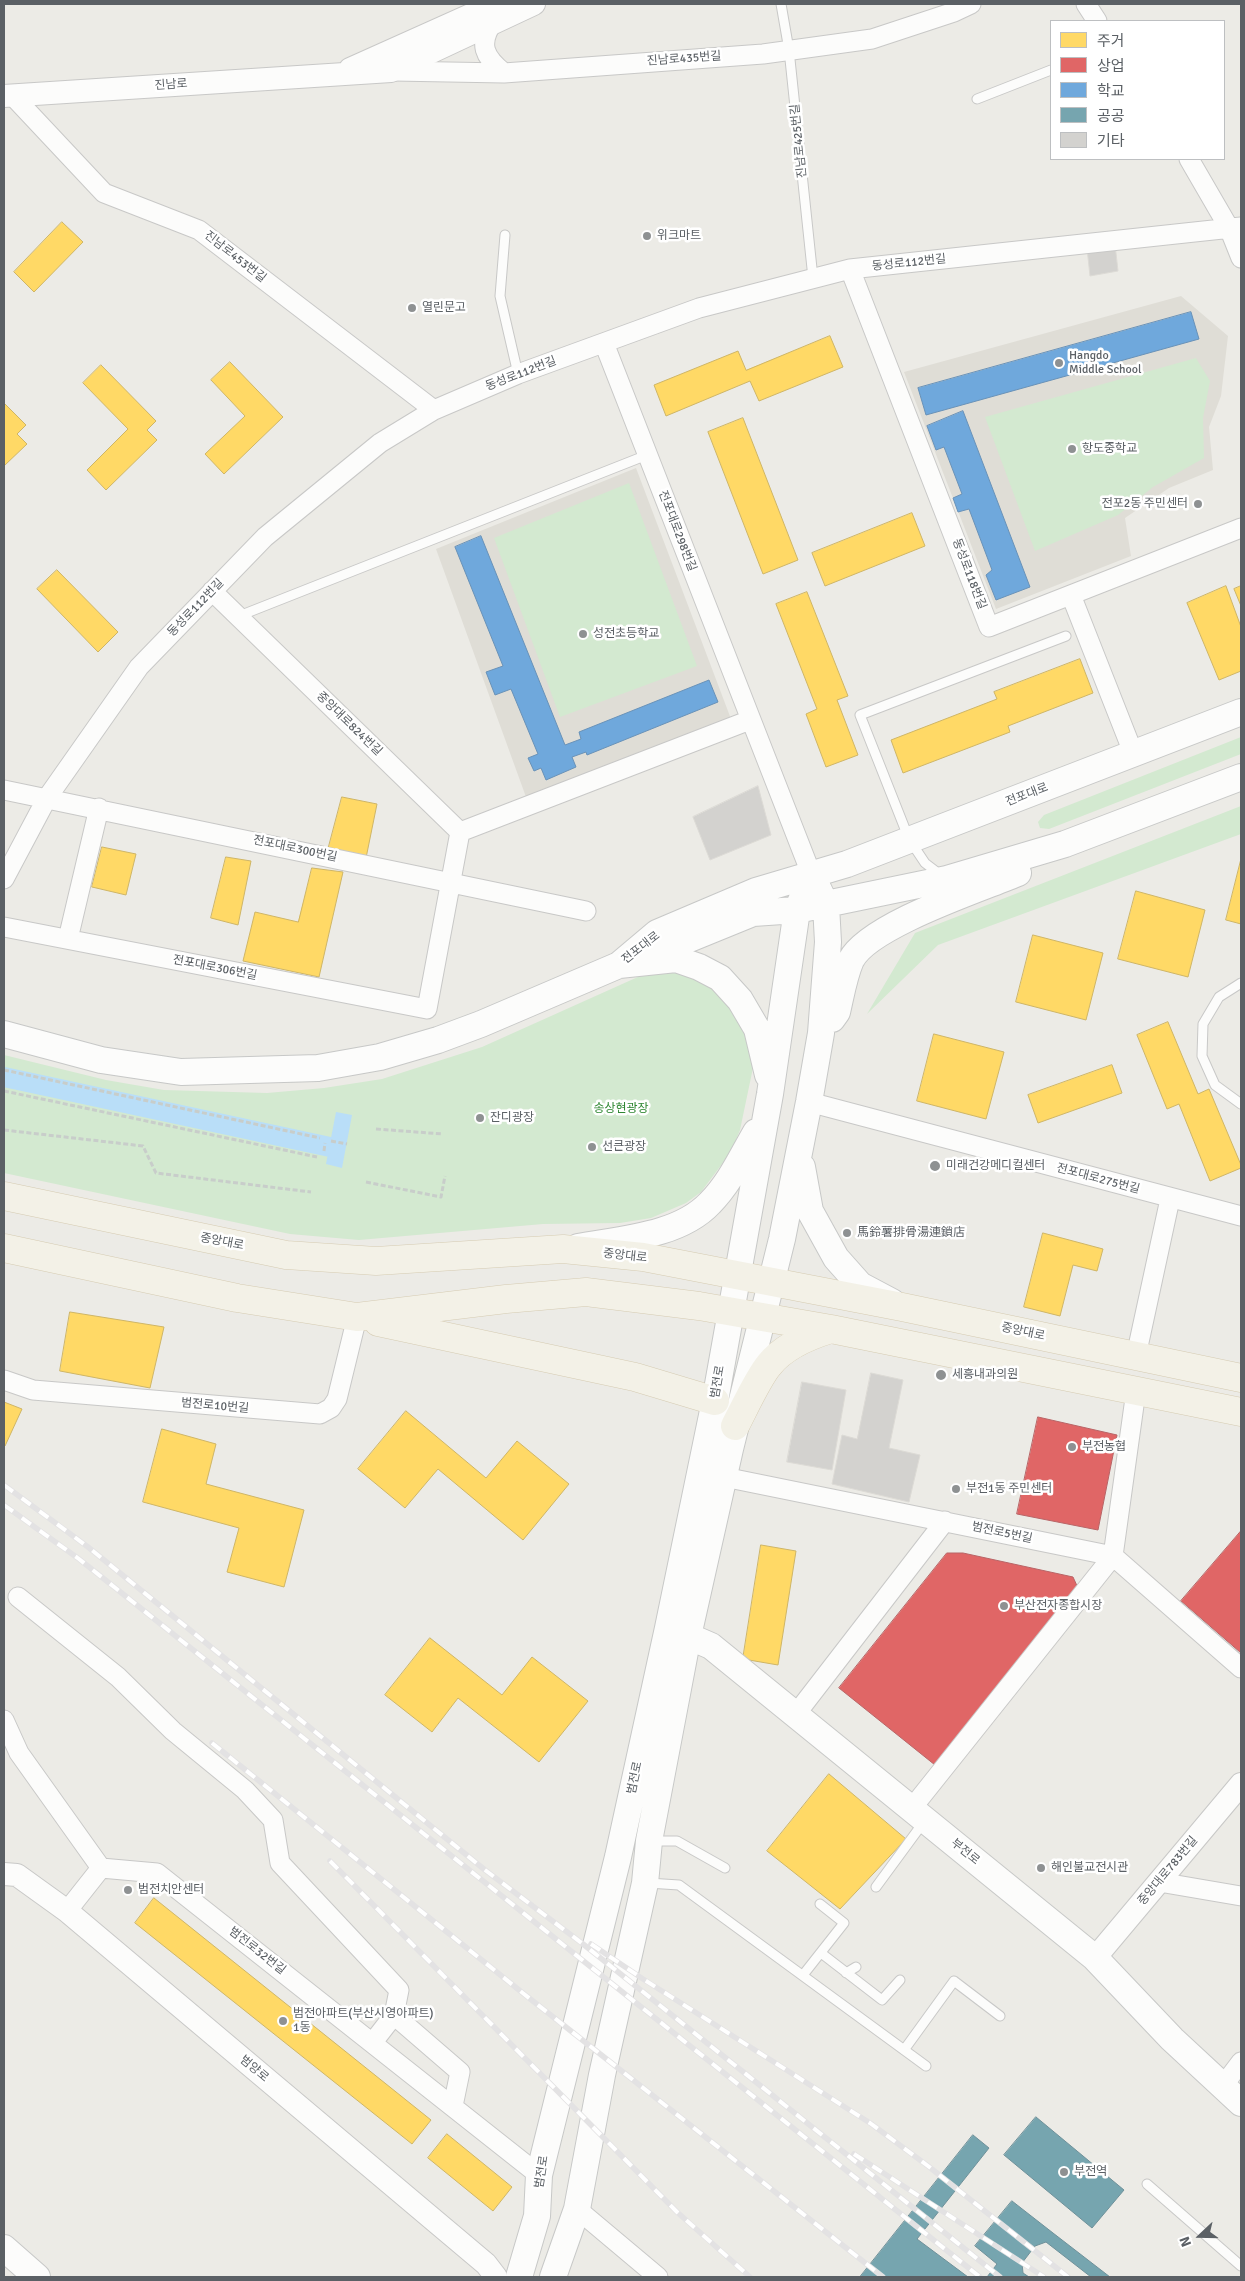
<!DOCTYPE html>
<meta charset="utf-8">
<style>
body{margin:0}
#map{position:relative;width:1245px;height:2281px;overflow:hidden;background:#ecebe6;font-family:Signika,"Noto Sans KR",sans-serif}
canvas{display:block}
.frame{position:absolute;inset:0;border:5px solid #5b6065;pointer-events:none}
.legend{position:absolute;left:1050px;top:20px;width:175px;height:140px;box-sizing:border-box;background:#fff;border:1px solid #bdbfc1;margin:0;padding:6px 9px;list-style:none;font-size:15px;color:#5b6065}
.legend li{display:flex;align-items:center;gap:10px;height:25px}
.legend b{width:25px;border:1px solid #bdbfc1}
.north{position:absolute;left:1175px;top:2211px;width:50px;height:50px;-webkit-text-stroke:4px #fff;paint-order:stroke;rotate:249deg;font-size:14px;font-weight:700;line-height:20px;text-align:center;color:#5b6065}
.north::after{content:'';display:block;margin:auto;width:18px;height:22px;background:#5b6065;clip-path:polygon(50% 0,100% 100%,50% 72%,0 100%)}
</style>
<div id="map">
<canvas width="1245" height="2281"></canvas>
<div class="frame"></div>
<ul class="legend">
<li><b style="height:14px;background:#ffd966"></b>주거</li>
<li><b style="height:14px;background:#e06666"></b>상업</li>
<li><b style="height:14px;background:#6fa8dc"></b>학교</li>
<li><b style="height:14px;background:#76a5af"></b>공공</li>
<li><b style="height:14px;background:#d3d2cf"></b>기타</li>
</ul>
<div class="north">N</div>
</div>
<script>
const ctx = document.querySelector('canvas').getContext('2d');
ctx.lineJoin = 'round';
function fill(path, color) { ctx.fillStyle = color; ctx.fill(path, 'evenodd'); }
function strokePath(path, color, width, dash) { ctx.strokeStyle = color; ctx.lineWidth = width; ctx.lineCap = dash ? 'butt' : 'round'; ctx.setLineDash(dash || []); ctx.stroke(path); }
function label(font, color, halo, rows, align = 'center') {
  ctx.font = font + ' Signika,"Noto Sans KR",sans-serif'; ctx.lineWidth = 5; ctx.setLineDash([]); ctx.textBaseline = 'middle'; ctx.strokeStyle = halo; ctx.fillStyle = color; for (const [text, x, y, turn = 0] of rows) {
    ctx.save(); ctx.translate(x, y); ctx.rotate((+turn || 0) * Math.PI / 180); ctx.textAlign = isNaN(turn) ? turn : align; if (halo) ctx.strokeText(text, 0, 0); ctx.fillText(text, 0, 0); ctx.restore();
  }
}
const education = new Path2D(`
 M1181,296L1228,336L1221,396L1209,427L1213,470L1169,488L1125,518L1131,556L996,609L904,372Z
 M636,468L731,719L526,797L436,549Z`);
const green = new Path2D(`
 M1196,358L1210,381L1203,418L1204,458L1153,487L1118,515L1035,551L985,417Z
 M629,483L697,666L560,717L494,538Z
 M1241,737V754L1049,829L1040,828L1038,822L1044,815Z
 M1241,806V834L938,945L867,1014L915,933Z
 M668,969L706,983L743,1016L754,1063L740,1130L731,1152L701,1192L686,1203L651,1218L620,1223L543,1224L359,1240L290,1234L4,1173V1055L106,1080L164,1090L267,1093L324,1088L382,1079L482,1047L649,972Z`);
const water = new Path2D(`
 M336,1112L352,1115L342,1168L326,1164Z`);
const homes = new Path2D(`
 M62,222L83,242L34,292L14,272Z
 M830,336L843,367L759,401L750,381L666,416L654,385L738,351L746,370Z
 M230,362L283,417L224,474L205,454L245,416L211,380Z
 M101,365L156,421L147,430L157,440L106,490L87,470L128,429L83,383Z
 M4,403L26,425L17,434L27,444L4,466Z
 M743,418L798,560L763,574L708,432Z
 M912,513L925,546L825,586L812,553Z
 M57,570L118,632L98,652L37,589Z
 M1226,586L1241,627V671L1219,680L1187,603Z
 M1241,586V606L1234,589Z
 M807,592L848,696L837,700L858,755L826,767L806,714L817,709L776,604Z
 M1080,659L1093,693L1008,726L1010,732L903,773L891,740L997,699L994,692Z
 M342,797L377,804L366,858L328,850Z
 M102,847L136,854L126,895L92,887Z
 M226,857L251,861L238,925L211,918Z
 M1241,859V924L1226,920Z
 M312,868L343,872L319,977L243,961L255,912L298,922Z
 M1136,891L1205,910L1188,977L1118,959Z
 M1033,935L1103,953L1086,1020L1016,1002Z
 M1168,1022L1198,1094L1209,1089L1241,1165V1168L1210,1181L1179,1104L1167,1109L1137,1035Z
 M934,1034L1004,1052L986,1119L917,1101Z
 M1112,1065L1122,1093L1038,1123L1028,1095Z
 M1043,1233L1103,1249L1097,1271L1073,1265L1060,1316L1024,1307Z
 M70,1312L164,1327L150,1388L60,1371Z
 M4,1402L22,1409L5,1446H4Z
 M406,1411L486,1478L517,1441L569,1484L523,1540L438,1469L405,1508L358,1469Z
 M162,1429L216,1444L206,1484L304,1510L284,1587L227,1572L239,1528L143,1502Z
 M761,1545L796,1551L778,1665L743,1659Z
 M430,1638L502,1695L532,1657L588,1701L539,1762L458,1698L432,1732L385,1695Z
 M829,1774L906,1839L840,1909L767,1851Z
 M154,1898L431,2120L412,2144L135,1923Z
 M447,2134L512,2187L493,2211L428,2158Z`);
const shops = new Path2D(`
 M1038,1417L1117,1435L1098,1530L1017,1514Z
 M1241,1531V1653L1181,1601Z
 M947,1553H963L1073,1577L1078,1588L935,1765L839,1688Z`);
const schools = new Path2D(`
 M1191,312L1199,339L926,415L918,388Z
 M963,411L1030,587L996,600L986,575L992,570L969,509L958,512L953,498L962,494L944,447L936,450L927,426Z
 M481,536L565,745L581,739L579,732L709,680L718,702L587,755L586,752L572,757L576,767L546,780L541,768L534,771L528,758L538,754L511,689L495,695L486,672L503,666L455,547Z`);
const public = new Path2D(`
 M1036,2117L1124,2190L1092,2228L1004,2155Z
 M973,2135L989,2148L917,2239L968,2277H860Z
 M1012,2201L1053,2233L1110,2277H1091L1046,2242L1035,2246L1022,2263L1023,2273L1029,2277H987L997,2264L975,2246Z`);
const canal = new Path2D(`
 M4,1077L330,1147`);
const building = new Path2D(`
 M1115,244L1118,271L1090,276L1087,248Z
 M758,786L771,835L710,860L693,817Z
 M871,1373L903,1380L889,1448L920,1455L909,1502L832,1484L842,1435L857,1439Z
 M802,1382L846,1390L832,1470L787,1462Z`);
const path = new Path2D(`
 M4,1070L320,1138
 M4,1091L317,1157
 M376,1129L443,1134
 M4,1130L143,1146L156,1173L311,1192
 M331,1141L347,1144
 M324,1151L325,1143
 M366,1182L441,1197L445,1176`);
const service = new Path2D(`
 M781,4L789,50L813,278
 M977,99L1051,70
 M505,235L500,296L518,374
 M239,616L647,455
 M942,876L925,863L909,839L860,715L1066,636
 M1241,983L1219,997L1203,1024L1202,1056L1215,1085L1241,1104
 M652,1841H677L725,1868
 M648,1883L679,1885L926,2066
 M876,1887L923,1823
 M821,1953L882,2000L900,1980
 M846,1973L856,1967
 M803,1975L844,1923L820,1904
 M904,2050L954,1981L1000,2016
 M1147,2184L1241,2266`);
const minor = new Path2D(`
 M1086,4L1097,21
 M493,22C478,44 484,57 504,73
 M393,71L504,73L763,54L872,39L954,12L971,4
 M12,95L104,193L199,230L434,410
 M1189,159L1229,228L1241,258
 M850,269L989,627L1241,528
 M604,343L812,876
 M212,591L460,832L427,1009
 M1071,595L1134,755
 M4,790L586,911
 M460,832L750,720
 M4,879L47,798L139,667L265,537L380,443L434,410L518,374L699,308L850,269L1241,227
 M4,927L427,1009
 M68,939L99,808
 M809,1102L1241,1216
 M1136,1356L1170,1199
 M4,1380L33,1390L320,1414L331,1408L337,1399L357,1317
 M724,1477L1113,1556L1241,1668
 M1113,1556L1136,1391
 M18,1597L118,1677L173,1731L245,1790L273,1820L280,1863L399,1990L394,2015
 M796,1714L945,1521
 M4,1720L19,1753L101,1868L157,1873L539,2175
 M912,1808L1113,1556
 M1159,1882L1241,1896
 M67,1911L101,1868
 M373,2042L394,2015L460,2072L453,2106
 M1222,2087L1241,2062
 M577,2209L658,2277`);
const tertiary = new Path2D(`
 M350,69L495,4
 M4,96L391,71L534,4
 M4,1874L17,1875L67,1911L486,2264L496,2277
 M1095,1958L1241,1784`);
const secondary = new Path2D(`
 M650,955L753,913L797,910L947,879L1065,844L1241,777
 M619,965L657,933L756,891L847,864L1241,712
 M832,1019L837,1012C841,995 844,976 851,960C869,925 980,889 1018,873
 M4,1034L101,1060L181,1072L318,1068L380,1057L438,1040L481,1024L619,965L676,959L699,967L720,978L740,1000L757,1029L768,1075
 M802,1167L810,1211L836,1258L860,1285L892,1302
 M578,1247C621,1239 679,1236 710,1203C730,1183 742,1156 756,1132
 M674,1630L711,1646L1095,1958L1172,2039L1241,2103
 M4,2248L37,2277
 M519,2277L537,2216L539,2175L618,1857L668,1628L715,1401L770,1094L797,910L812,876
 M553,2277L577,2209L602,2075L645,1883L649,1841L688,1636L730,1449L782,1239L809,1102L821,1033L828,942L826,905L812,876`);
const primary = new Path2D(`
 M4,1196L286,1255L376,1261L563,1249L643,1257L902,1307L1241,1378
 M4,1248L237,1298L357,1317L506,1299L586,1292L699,1306L831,1329L1241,1412
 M378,1322L635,1377L715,1401
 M735,1426C744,1409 758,1378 769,1365C784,1346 808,1336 831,1329`);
const rail = new Path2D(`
 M4,1485L88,1547L485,1870L583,1944L1000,2277
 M4,1505L79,1559L980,2277
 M212,1743L524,1994L883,2277
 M330,1861L677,2212L750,2277
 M591,1944L643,1979L870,2123L928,2166L1068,2277
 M854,2154L1044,2277`);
const markers = [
 [647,236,5,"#8e9192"],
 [412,308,5,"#8e9192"],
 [1059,363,5,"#8e9192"],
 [1072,449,5,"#8e9192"],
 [1198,504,5,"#8e9192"],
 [583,634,5,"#8e9192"],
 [480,1118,5,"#8e9192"],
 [592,1147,5,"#8e9192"],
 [935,1166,6,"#8e9192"],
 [847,1233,5,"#8e9192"],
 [941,1375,6,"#8e9192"],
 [1072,1447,5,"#8e9192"],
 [956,1489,5,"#8e9192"],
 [1004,1606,5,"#8e9192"],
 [1041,1868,5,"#8e9192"],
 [128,1890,5,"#8e9192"],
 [283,2021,5,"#8e9192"],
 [1064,2172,5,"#8e9192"]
];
const streetNames = [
 ["진남로435번길",684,59,-4],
 ["진남로",171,85,-4],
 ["진남로425번길",799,141,-96],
 ["진남로453번길",235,257,38],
 ["동성로112번길",909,263,-6],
 ["동성로112번길",521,374,-21],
 ["전포대로298번길",677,531,69],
 ["동성로118번길",969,574,69],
 ["동성로112번길",196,608,-46],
 ["중앙대로824번길",349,724,44],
 ["전포대로",1027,795,-21],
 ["전포대로300번길",295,849,12],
 ["전포대로",641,948,-38],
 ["전포대로306번길",215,968,11],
 ["전포대로275번길",1098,1179,15],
 ["중앙대로",222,1242,11],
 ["중앙대로",625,1256,6],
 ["중앙대로",1023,1332,12],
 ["범전로",718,1382,-80],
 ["범전로10번길",215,1406,5],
 ["범전로5번길",1002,1533,12],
 ["범전로",635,1778,-78],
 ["부전로",965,1852,39],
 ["중앙대로783번길",1168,1871,-50],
 ["범전로32번길",257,1951,38],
 ["범양로",254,2069,40],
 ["범전로",542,2172,-81]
];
const poiNames = [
 ["위크마트",657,236],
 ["열린문고",422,308],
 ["Hangdo",1069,356],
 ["Middle School",1069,370],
 ["항도중학교",1082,449],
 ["전포2동 주민센터",1188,504,"right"],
 ["성전초등학교",593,634],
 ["잔디광장",490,1118],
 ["선큰광장",602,1147],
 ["미래건강메디컬센터",946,1166],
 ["馬鈴薯排骨湯連鎖店",857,1233],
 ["세흥내과의원",952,1375],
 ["부전농협",1082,1447],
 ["부전1동 주민센터",966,1489],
 ["부산전자종합시장",1014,1606],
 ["해인불교전시관",1051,1868],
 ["범전치안센터",138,1890],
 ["범전아파트(부산시영아파트)",293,2014],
 ["1동",293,2028],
 ["부전역",1074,2172]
];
const parkNames = [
 ["송상현광장",621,1109]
];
fill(education, '#dfddd6');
fill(green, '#d3e9d0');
fill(water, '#b9def8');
fill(homes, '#ffd966');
strokePath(homes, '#ceb566', 1);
fill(shops, '#e06666');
strokePath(shops, '#b86466', 1);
fill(schools, '#6fa8dc');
strokePath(schools, '#6992b8', 1);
fill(public, '#76a5af');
strokePath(public, '#6e9099', 1);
strokePath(canal, '#b9def8', 20);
fill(building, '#d3d2cf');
strokePath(building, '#dcdad5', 1);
strokePath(service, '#c8c8c7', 11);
strokePath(minor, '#c8c8c7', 21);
strokePath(tertiary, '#c8c8c7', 24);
strokePath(secondary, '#c7c8c7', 28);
strokePath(primary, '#d5cbb2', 29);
strokePath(path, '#c8cdca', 3, [5, 2.5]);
strokePath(service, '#fcfcfb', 9);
strokePath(minor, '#fcfcfb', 19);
strokePath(tertiary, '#fcfcfb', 22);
strokePath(secondary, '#fcfcfb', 26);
strokePath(primary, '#f3f1e7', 28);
strokePath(rail, '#e3e2e3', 5.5);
strokePath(rail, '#fff', 4, [11]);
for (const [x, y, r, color] of markers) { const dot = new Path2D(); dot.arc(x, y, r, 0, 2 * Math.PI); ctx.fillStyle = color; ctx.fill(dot); strokePath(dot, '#fff', 2); }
label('12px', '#5b6065', '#fff', streetNames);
label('12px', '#5b6065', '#fff', poiNames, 'left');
label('12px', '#2f8732', '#fff', parkNames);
</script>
